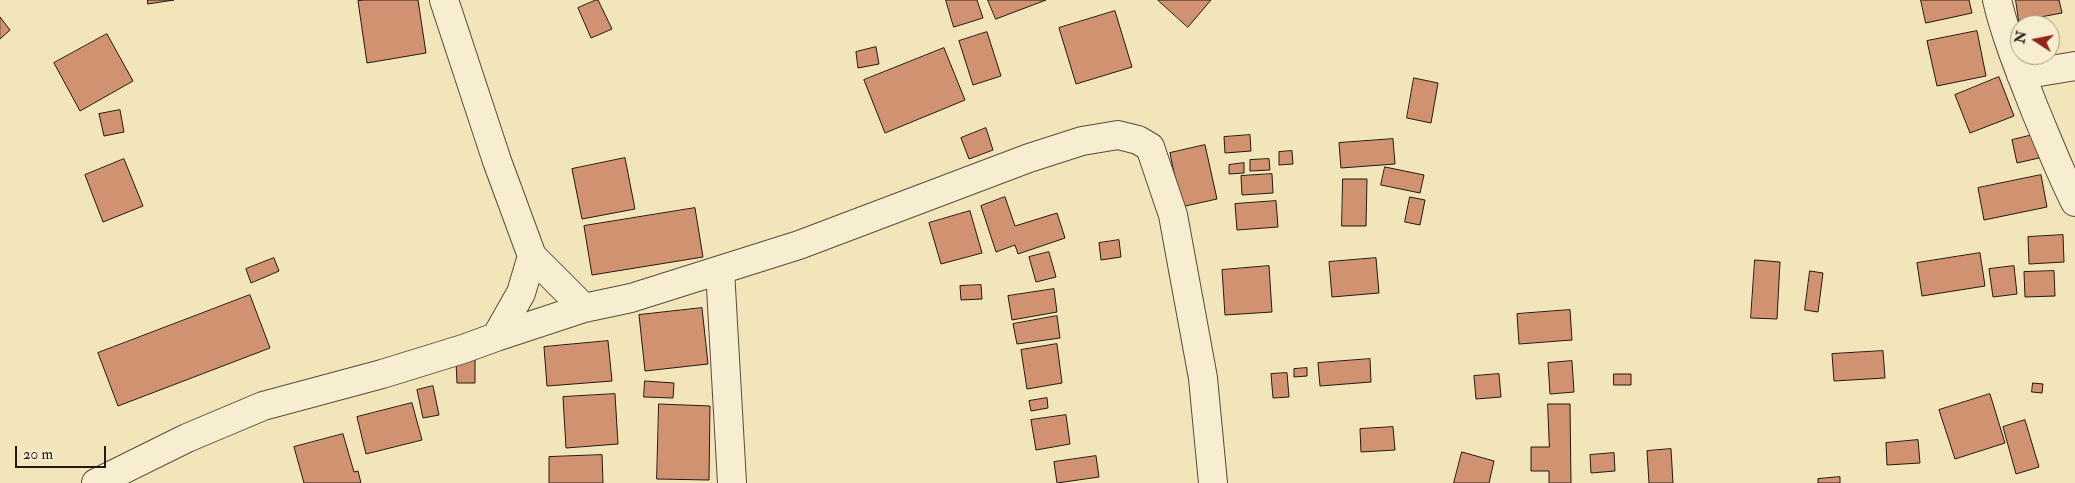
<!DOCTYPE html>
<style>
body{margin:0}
#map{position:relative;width:2075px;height:483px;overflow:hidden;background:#f2e5b9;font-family:"IM FELL Double Pica",serif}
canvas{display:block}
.north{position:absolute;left:2010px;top:15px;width:50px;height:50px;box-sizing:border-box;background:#f7eed2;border:1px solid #a39885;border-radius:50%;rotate:281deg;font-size:14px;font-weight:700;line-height:20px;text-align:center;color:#261812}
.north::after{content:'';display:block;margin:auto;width:18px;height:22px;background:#8f2418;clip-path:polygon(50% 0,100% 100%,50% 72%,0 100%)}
.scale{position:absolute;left:15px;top:446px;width:91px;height:22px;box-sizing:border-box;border:2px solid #261812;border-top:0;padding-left:6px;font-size:15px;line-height:18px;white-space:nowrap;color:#261812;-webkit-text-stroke:4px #f7eed2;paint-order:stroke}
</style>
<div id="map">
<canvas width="2075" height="483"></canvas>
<div class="north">N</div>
<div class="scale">20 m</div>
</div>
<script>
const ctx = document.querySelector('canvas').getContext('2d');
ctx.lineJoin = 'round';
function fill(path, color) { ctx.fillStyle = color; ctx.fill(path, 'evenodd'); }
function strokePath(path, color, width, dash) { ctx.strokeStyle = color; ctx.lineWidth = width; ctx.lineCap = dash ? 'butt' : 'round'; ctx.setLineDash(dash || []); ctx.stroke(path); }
const building = new Path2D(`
 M148,0H174L148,4Z
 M365,0H418L426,53L367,63L358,1Z
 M596,0H598L612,29L591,38L578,8Z
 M946,0H977L983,18L954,27Z
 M988,0H1046L996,19Z
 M1158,0H1211L1188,27Z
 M1921,0H1969L1972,13L1926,23Z
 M2016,0H2059L2062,13L2019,21Z
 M1115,11L1132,67L1076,84L1059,28Z
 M0,17L10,30L0,39Z
 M1977,31L1986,76L1937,86L1927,41Z
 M987,32L1001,76L973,85L959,41Z
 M107,34L133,81L80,111L54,63Z
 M876,47L879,64L858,68L856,52Z
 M944,48L965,100L885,133L864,80Z
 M1999,77L2014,116L1970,133L1955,95Z
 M1414,78L1438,83L1431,123L1407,118Z
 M120,110L124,132L104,136L99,114Z
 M986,128L993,150L969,159L961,138Z
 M1250,135L1251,151L1225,153L1224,137Z
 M2033,135L2039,158L2017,163L2012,140Z
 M1393,139L1395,164L1341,168L1339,143Z
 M1205,145L1217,199L1181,207L1170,153Z
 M1292,151L1293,164L1279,165V152Z
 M625,158L635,209L582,219L572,169Z
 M124,159L143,206L103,222L85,175Z
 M1269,159L1270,170L1250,171V160Z
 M1244,163V173L1229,174V165Z
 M1385,167L1424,175L1420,193L1381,185Z
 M1272,174L1273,193L1242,195L1241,176Z
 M2041,175L2047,207L1984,220L1978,188Z
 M1343,179H1367L1366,226H1342Z
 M1005,197L1015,226L1057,213L1065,238L1018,254L1015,245L996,252L981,206Z
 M1410,197L1425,200L1420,225L1405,222Z
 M1276,201L1278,227L1237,230L1235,204Z
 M695,208L703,257L592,275L584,226Z
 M970,211L982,253L941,264L929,223Z
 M2063,235L2064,262L2029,264L2028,237Z
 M1119,240L1121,257L1101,260L1099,243Z
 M1049,252L1056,277L1036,282L1029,257Z
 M1980,253L1985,286L1922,296L1917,263Z
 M274,258L279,271L251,283L246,269Z
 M1376,258L1379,293L1332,297L1329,262Z
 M1755,260L1780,262L1777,319L1751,318Z
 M1269,266L1272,312L1225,315L1222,270Z
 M2014,266L2017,294L1993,297L1989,269Z
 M1810,271L1823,273L1818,312L1805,310Z
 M2054,271L2055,296L2025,297L2024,272Z
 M981,285L982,299L961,300L960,286Z
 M1054,289L1057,312L1012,320L1008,296Z
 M250,295L270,348L118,406L98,353Z
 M702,308L708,364L645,371L639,315Z
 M1570,310L1572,340L1519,344L1517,314Z
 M1057,316L1060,338L1017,344L1013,324Z
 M608,341L612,381L547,386L544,347Z
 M1057,344L1062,383L1027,389L1021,350Z
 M1883,351L1885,378L1834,381L1832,354Z
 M1370,359L1371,382L1320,386L1318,363Z
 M475,360V383H457L456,361Z
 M1572,361L1574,392L1550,394L1548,363Z
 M1307,368V376L1294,377V369Z
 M1287,373L1289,397L1273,398L1271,374Z
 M1499,374L1501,397L1476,399L1474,376Z
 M1614,374H1631V385H1614Z
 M645,381L674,383L673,398L644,397Z
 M2033,383L2043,384L2042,393L2032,392Z
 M433,386L439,415L423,418L417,390Z
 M615,394L618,444L566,448L563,397Z
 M1990,394L2005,443L1955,459L1939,410Z
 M1047,398L1048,408L1031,411L1029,401Z
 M412,403L422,440L366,454L357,417Z
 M659,404L710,406L709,480L657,479Z
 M1548,404H1570L1571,483H1549V471H1531V447H1549Z
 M1066,415L1070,444L1036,450L1031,420Z
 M2025,420L2039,467L2016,474L2003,427Z
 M1393,427L1395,450L1361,452L1360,429Z
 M343,434L354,472L358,471L361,483H304L294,447Z
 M1918,440L1920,463L1887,465L1886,443Z
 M1671,449L1673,483H1649L1647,451Z
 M1462,452L1494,461L1489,483H1454Z
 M1614,453L1615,471L1591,473L1590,455Z
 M602,455L603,483H549V457Z
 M1096,456L1099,477L1057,483L1054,462Z
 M1840,477V483H1818V479Z`);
const minor = new Path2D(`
 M444,0L497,161L532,256L584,308
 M1997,0C2006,38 2021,74 2035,110C2048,141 2060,172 2075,202
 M2021,75L2075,66
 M720,270L732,483
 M496,337L584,308L631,298L799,245L1029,158L1082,141L1118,135L1138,140L1150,147L1173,215L1203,378L1213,483
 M96,483L187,438L263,406L382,374L463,349L496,337L521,293L532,256`);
fill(building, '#d19271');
strokePath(building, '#261812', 1);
strokePath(minor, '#594b3c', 30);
strokePath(minor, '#f7eed2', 28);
</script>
